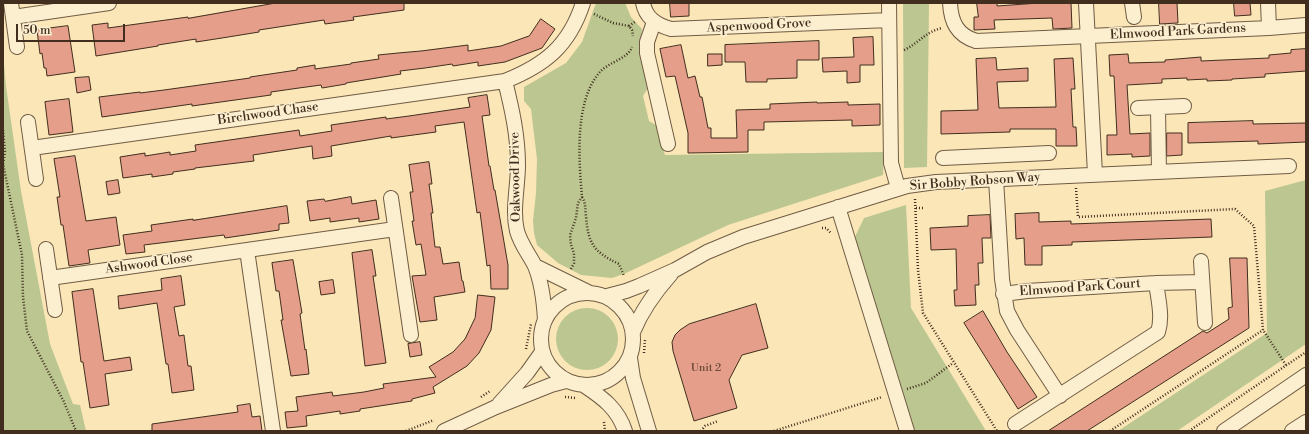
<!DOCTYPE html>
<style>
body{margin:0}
#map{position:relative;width:1309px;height:434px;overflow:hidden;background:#fbe6b7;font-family:"Libre Bodoni",serif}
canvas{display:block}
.frame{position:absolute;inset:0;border:4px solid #412e1e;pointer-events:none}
.scale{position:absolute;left:16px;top:24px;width:109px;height:18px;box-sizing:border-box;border:2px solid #412e1e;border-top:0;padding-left:5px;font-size:12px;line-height:14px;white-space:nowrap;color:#412e1e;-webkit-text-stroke:3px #fcefd0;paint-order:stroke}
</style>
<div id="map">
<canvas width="1309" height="434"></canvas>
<div class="frame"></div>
<div class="scale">50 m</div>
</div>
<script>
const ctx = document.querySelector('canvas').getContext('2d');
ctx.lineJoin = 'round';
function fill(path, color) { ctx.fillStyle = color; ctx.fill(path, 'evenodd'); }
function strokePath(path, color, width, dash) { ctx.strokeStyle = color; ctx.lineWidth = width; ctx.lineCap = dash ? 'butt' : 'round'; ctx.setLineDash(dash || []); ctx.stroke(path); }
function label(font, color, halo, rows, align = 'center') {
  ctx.font = font + ' "Libre Bodoni",serif'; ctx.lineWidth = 3; ctx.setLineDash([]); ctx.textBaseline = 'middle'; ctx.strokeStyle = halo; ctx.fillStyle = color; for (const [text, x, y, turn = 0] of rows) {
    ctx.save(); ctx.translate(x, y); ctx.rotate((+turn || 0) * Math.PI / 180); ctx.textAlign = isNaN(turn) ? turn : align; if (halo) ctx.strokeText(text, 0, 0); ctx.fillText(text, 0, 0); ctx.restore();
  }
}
const green = new Path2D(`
 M596,3H625L631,17L642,29L640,47L648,88L643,96L649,121L656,125L665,155L884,152L883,175L728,225L626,273L612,278L581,275L558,263L537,245L534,233L533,221L536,193L537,159L531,109L524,101V87L566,63L582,42Z
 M903,3H929L927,167L904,168Z
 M3,54L6,86L21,191L50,344L73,404L80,405L86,431H3Z
 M1306,180V344L1177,431H1118L1267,333L1265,191Z
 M906,205L911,308L986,431H911L854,239L864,218Z
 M556 339a31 31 0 1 1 62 0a31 31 0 1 1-62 0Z`);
const building = new Path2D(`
 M276,3H404V10L353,17L354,20L325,24L324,20L259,30V32L222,38L196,42V39L158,45V46L96,56L92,25L108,23V28L188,17V18Z
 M670,3H689V16L671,17Z
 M977,3H997V6L1039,3H1071L1072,28L1053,29L1052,18L994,20L995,29L974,30V17H978Z
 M1159,3H1177L1178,23L1160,24Z
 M1234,3H1250L1251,15L1235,16Z
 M541,19L555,29L542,48L505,62L478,66V62L453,66L452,64L425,68L400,71L401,74L346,83V84L322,88L321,85L299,88L271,92V95L192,106V104L102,117L99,97L140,92V93L164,90L250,78V77L297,70V68L315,65V69L351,64V63L379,59L378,55L398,53L421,51L468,45V51L501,46L529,36Z
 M68,26L75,72L47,76L46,68H44L42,53L40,54L37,30Z
 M873,37L874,65H860V82L847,83V71L823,72L822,58L854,57L853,38Z
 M819,41V60H797V78L767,79V82H746L745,62H725V45Z
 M681,45L688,78L695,76L700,97H702L708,128H711V138H737L736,110L770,109V104L817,102V103L848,102V105L880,104V125L852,126V120L764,122V130H748V152L688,153V133L675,76L666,77L660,49Z
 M1306,49V71L1265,74V77L1232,79V80L1207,81V79L1187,80V78L1162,79V83L1127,85L1130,134L1150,133V156L1132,157V154L1107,155V135H1117L1114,76H1110L1109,55L1128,54L1129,63L1165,62V60L1201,57V61L1269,58V55L1291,53V50Z
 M708,54H722V65L708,66Z
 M996,58L997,70L1028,68V81L997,82L999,108L1056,107L1054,59L1073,58L1075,89H1071L1073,127H1076L1077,146H1056V129H1010V132L941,134V111L978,110L976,59Z
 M89,77L91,90L77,93L75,78Z
 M487,95L490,115L482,116L489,166H490L494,190H495L508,265V289H491L490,265L487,266L480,212L477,213L464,122L435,126L436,132L391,138V136L331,146L332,156L313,159L312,146L253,155L254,161L195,168V169L173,172V174L152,177V174L123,178L120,157L145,153V156L170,152V155L196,151L195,145L299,130L300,136L332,131L331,125L386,117V119L409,116L470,107L468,98Z
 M69,99L73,132L49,135L45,102Z
 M1253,121V124L1306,123V142L1258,144V141L1188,143V123Z
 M1167,133H1182V155L1167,156Z
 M75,156L86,221L116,217L120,245L88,250L90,263L69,266L63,225H61L57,197H60L54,159Z
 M429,162L432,184H429L433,213H431L435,247H440L443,264L459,262L462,281H463L465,292L434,297L437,320L420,322L412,276L426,275L421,244L416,245L412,221H414L410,192H413L409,165Z
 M118,180L120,193L108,195L106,182Z
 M351,197L352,204L376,200L379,219L359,222V218L330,222V218L310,221L307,201L324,199L325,201Z
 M287,206L289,223L279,224V230L225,238L224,235L144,245L145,252L126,254L123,235L152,231L151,225L193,219V220Z
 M1039,213V222L1071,221V224L1211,219L1212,237L1072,242V245L1042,246V265H1025L1024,238L1016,239L1015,214Z
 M990,215L991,238H982L983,263H978L979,285H975L976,305L955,306L954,290H957L956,249L931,250L930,228L968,226V216Z
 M372,250L376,276H373L386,363L365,366L352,253Z
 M1230,258H1247L1249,328L1087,431H1048L1203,331L1207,333L1229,319L1228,308L1232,307Z
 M293,260L302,313L300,314L305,350L306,349L309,374L291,376L281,320H283L279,291H276L272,263Z
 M181,276L185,305L174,307L179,336L184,335L188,366H191L194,390L172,393L168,364H166L157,303L119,309L118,296L162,290L161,279Z
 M333,280L335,293L321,295L319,282Z
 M93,289L104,361L130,357L132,370L105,374L109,405L90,408L83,362H81L72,292Z
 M478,295L495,297L491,330L479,353L467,366L433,387L435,393L412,399V401L360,409V411L340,414V411L306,416L307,426L287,428L285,412L298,411L296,397L332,392L333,396L364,392L384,388L383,384L436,377L429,367L453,352L465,339L475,318Z
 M756,304L768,348L742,355L729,380L737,408L694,421L673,351L672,342L675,335L680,330L689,324Z
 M983,311L1007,352L1037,397L1018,409L964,323Z
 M420,342L422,355L410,357L408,344Z
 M250,404L252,417L260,416L262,431H152V424L238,412L237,406Z`);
const path = new Path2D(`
 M594,14L613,23L629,26L632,30L633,36
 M629,26L636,21
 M904,50C919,43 925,32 942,28
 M3,130L5,152L3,164L22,255L23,297L27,331L64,402L76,431
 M1076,188L1078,217L1235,209L1254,226L1263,330L1286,365
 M582,197C586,203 585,209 586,216C588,244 594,252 619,264L624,276
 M915,199L918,270L923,313L997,431
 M916,208H923
 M822,228H826L831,233
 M571,269L574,263V253L571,245L570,235L576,218L578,203L582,197C579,161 574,103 599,73C608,62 628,59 632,47
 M526,349L531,324
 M644,353L645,340
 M907,389L926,383L953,363
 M481,397L490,391
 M565,397L576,398
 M604,422L605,431
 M406,431L434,420
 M701,431L705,426L718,421
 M774,431L882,397
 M1110,431L1263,330
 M1189,431L1306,352`);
const minor = new Path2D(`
 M11,3L17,47
 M643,3C646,18 656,25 671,29L889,20
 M889,3L891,163L898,188
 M950,3C951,22 957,35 976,41L1269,28L1306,25
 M1086,3L1095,174
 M1132,3L1134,17
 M1268,3L1269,28
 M13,17L109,3
 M654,22L647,42V53L668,144
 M505,81C512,109 518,136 518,165C518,186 512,210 517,231C521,245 529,254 535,266C542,283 544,302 545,320
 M1138,108L1184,106
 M1158,108L1159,172
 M28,122L36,179
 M32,148L505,81C545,65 569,46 583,3
 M943,158L1049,153
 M996,179L1002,279L1007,311L1017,330L1060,396
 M391,198L411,335
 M838,207L907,431
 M46,249L55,310
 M247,250L273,431
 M1201,261L1205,323
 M535,266L590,293
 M50,278L395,229
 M541 339a46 46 0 1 1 92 0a46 46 0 1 1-92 0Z
 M1003,294L1027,291L1156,283L1202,282
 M607,296L626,291L639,286L675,270L707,252L743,237L907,186L936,182L1289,166
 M633,332C642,310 655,292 671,274
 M630,358L633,378L649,431
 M585,386C603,398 618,409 625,431
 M499,404L527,373L542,352
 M1015,424L1158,332C1163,317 1158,298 1156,283
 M444,431L496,407L551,385L566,381
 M1224,431L1306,375
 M1292,431L1306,422`);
const numberNames = [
 ["Unit 2",706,368]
];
const streetNames = [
 ["Aspenwood Grove",759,26,-3],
 ["Elmwood Park Gardens",1178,32,-3],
 ["Birchwood Chase",268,114,-8],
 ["Oakwood Drive",516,177,-91],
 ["Sir Bobby Robson Way",975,182,-4],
 ["Ashwood Close",149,264,-8],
 ["Elmwood Park Court",1080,288,-4]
];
fill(green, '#bbc690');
fill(building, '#e49e89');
strokePath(building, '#412e1e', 1);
strokePath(minor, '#705c44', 16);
strokePath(path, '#412e1e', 2.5, [1, 2]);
strokePath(minor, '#fcefd0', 14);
label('11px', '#6a4a39', null, numberNames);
label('13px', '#412e1e', '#fcefd0', streetNames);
</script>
